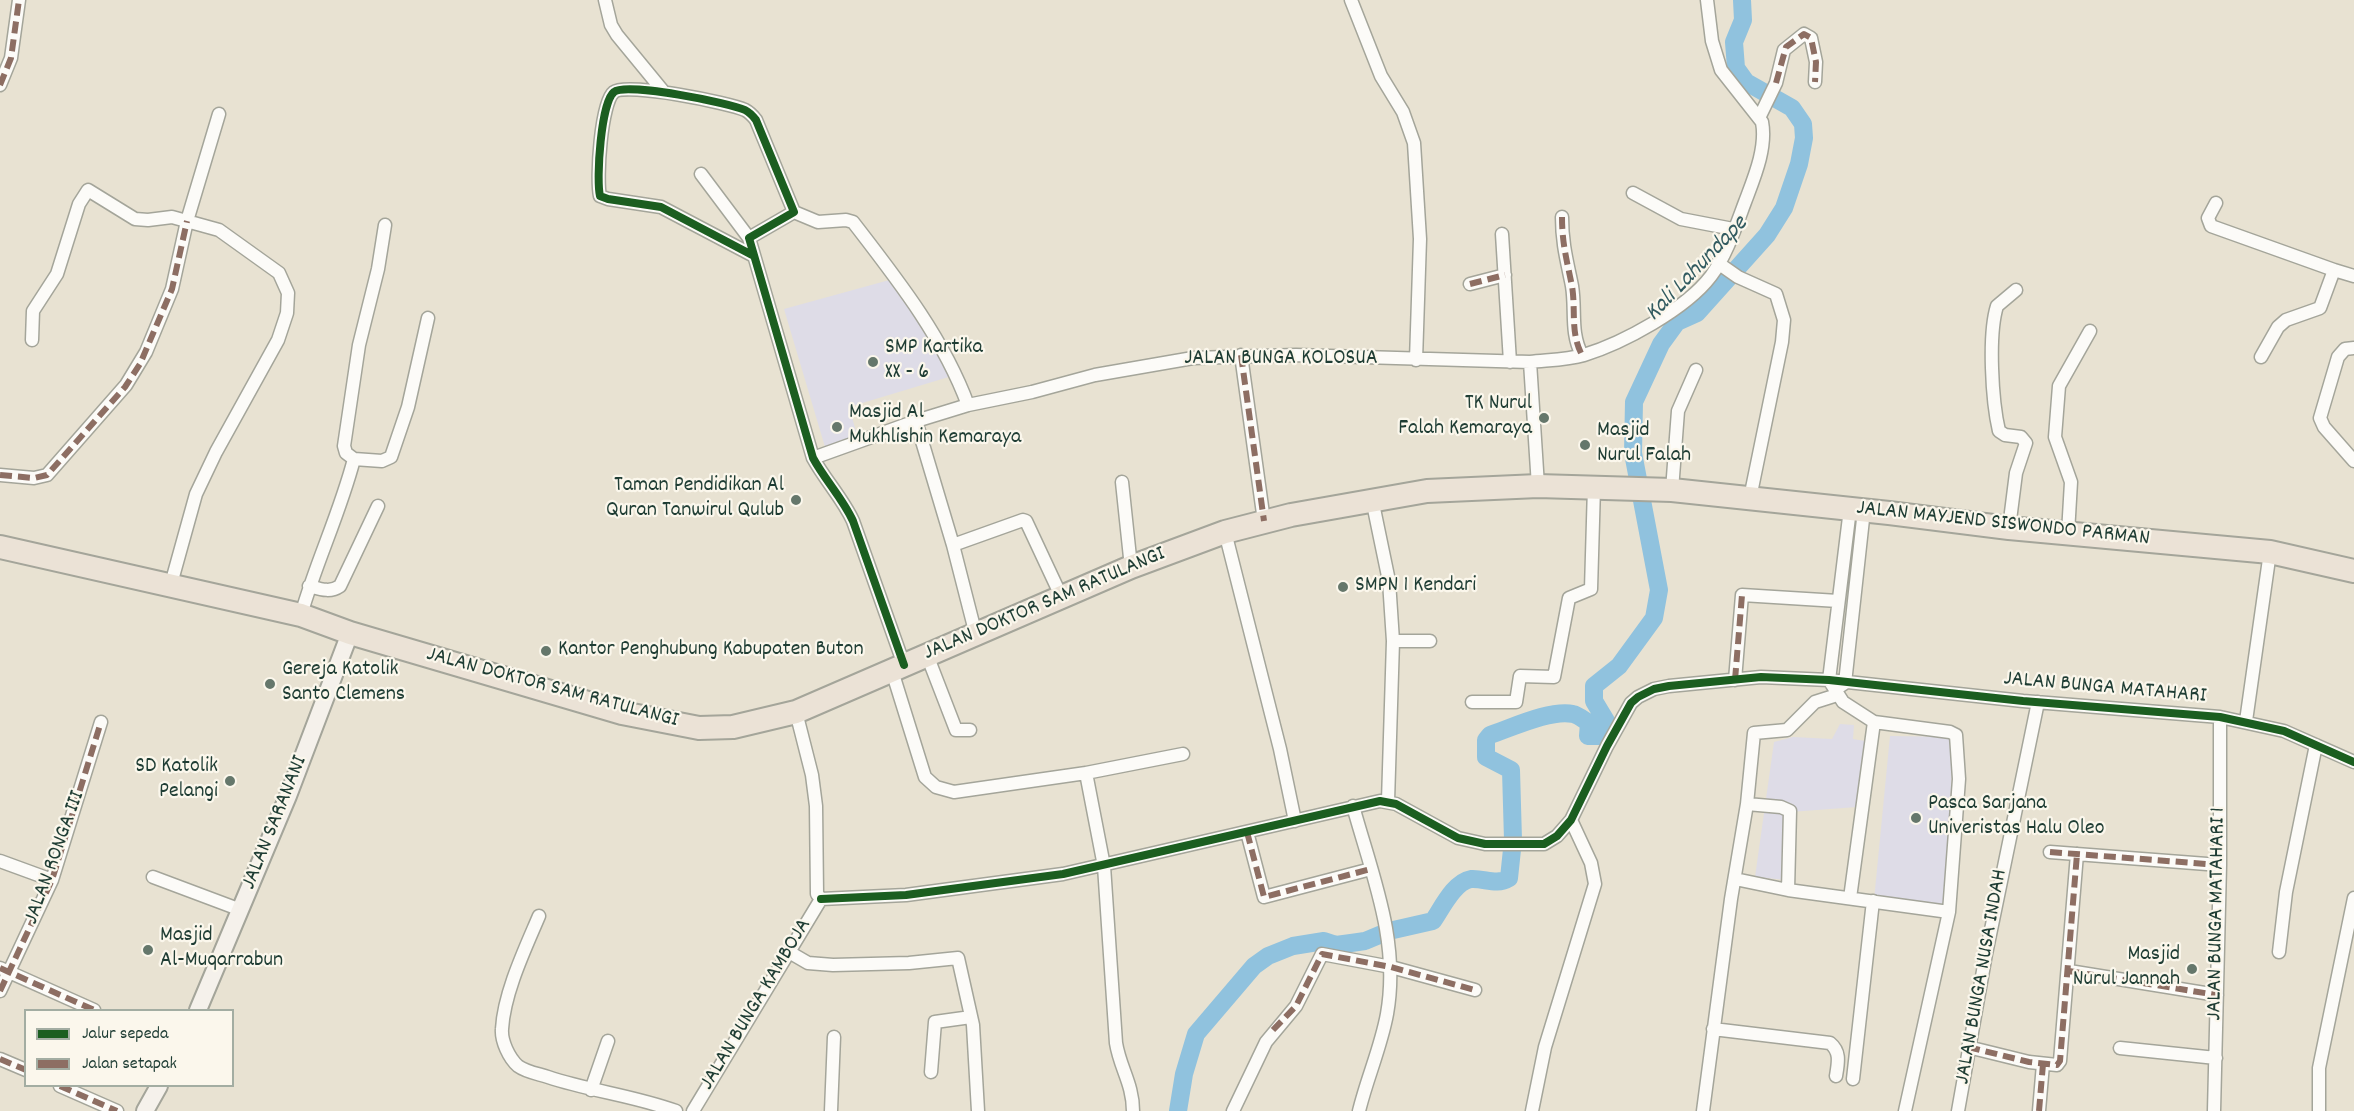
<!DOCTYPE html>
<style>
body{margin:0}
#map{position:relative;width:2354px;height:1111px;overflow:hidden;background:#e8e2d2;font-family:Dekko,sans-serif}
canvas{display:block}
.legend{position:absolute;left:24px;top:1009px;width:210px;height:78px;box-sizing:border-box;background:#fbf7ec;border:2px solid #a3ada2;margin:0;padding:8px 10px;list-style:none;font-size:18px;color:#1f3d34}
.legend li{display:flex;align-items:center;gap:12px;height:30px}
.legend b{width:30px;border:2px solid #a3ada2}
</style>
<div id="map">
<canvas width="2354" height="1111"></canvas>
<ul class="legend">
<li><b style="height:8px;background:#1b5e20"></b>Jalur sepeda</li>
<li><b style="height:8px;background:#8d6e63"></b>Jalan setapak</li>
</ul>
</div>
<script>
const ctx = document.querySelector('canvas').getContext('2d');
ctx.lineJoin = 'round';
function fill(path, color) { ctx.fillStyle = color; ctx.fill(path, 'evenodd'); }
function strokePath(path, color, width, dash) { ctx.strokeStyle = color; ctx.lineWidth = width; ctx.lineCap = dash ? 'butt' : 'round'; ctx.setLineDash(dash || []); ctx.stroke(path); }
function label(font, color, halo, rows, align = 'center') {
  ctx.font = font + ' Dekko,sans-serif'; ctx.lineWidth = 4.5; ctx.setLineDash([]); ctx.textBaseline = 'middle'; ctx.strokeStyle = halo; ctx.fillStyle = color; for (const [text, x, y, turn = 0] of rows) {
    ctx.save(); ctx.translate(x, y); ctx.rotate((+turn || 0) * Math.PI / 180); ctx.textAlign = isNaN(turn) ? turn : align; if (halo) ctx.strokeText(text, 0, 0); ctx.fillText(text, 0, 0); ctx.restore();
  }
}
const built = new Path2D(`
 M893,279L952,376L849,407L858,438L825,447L784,309Z
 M1840,724L1854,725L1853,739L1865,741L1857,807L1790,812L1787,880L1755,877L1774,742L1793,737L1832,739Z
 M1890,736L1954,737L1944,904L1874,900Z`);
const river = new Path2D(`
 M1178,1111L1184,1074L1196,1034L1254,966L1268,956L1293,946L1324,941L1336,945L1351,943L1365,941L1389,931L1433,921C1442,908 1454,882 1471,879C1485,878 1496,886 1509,878L1513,840L1511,770L1486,757V740L1490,735C1511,728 1551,709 1573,714C1578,715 1584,720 1589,723L1588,736H1601L1606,721L1594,701V686L1619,666L1654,618L1659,590L1633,453L1634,402L1661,344L1677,322L1697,313L1767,235L1784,208L1799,164L1804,138L1803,124L1792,108L1746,82L1736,68L1734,42L1743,20L1742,0`);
const street = new Path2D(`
 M605,0L611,25L617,35L663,91
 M1351,0L1381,76L1403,112L1414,143L1420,239L1416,360
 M0,85L11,58L19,0
 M1760,116L1776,83L1784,50L1804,34L1811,38L1816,62L1815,82
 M701,174L749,238
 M1633,193L1681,219L1733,229
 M2216,203L2208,218L2211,226L2334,270
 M794,212L818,222L846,220L853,222C897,279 943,337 968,405
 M1562,217C1562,244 1567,261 1572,286C1576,310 1570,333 1582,355
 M1502,234L1510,362
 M754,256L661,207L608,199L600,196C596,179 601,102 614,92C626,82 730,103 745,110C749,112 753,116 756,120L794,212L749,238L813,458C825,480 843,499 853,521L904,665
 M1718,263L1738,277L1776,294L1784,320L1782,342L1750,498
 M1470,284L1505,275
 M32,340L33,311L57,274L79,204L88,190L135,219L148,220L172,217L219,230L279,273L288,293L287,313L278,340L216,452L196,494L171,584
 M2354,348L2345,349L2338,357L2320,418L2324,427L2354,461
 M1241,355L1264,521
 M2261,357L2278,327L2286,320L2320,308L2334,270L2354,276
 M916,421L968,405L1032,392L1095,375L1193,358L1296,355L1530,362
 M813,458L916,421L953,545L976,635
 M354,459L382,461L391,457L408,407L428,318
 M0,475L34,478L47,475L126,385L146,352L172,289L187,221L219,114
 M1122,482L1131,567
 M1538,486L1530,362C1547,360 1567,360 1584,355C1623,343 1686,309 1711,276C1726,256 1736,226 1745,202C1754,178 1767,148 1762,122L1721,70L1712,41L1707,0
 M1672,490L1678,411L1696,370
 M1372,499L1389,581L1393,641H1430
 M2009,528L2016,473L2026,443L2021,437L2005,435L1999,431C1992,401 1988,335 1997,306L2016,290
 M1225,532L1280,749L1295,821
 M2068,533L2071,482L2055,437L2059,386L2090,331
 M953,545L1023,520L1026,521L1062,598
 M309,586C320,589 330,593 340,586L378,506
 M301,615C316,562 340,513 354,459L346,453L344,446L359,345L378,269L385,225
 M927,655L956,730H970
 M892,671L925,777L936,787L954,792L1086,773L1104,866L1116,1043C1120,1068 1133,1084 1133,1111
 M1735,680L1742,595L1838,601
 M1839,687L1845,683L1864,510
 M1472,702H1516L1520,676L1554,677L1569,598L1591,589L1594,487
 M796,712L812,775L816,806L817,894L821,899
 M2246,721L2270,552
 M1874,722L1950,732L1956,735L1959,779L1949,912L1905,1111
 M1086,773L1183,754
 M1388,801L1393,641
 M1747,804L1781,807L1790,811L1788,890
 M1353,806C1372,875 1400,941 1387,1014C1381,1047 1367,1078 1359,1111
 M1247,832L1264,897L1371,869
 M2050,852L2220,865
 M0,861L52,880
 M153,877L241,910
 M1735,879L1788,890L1949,912
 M1850,898L1874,722L1843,702L1829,680L1850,509
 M821,899L906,895L1063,874L1380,801L1396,804L1458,838L1485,844H1544L1557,836L1571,820L1607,746L1631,703L1638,697L1654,689L1669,686L1761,677L1829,680L2023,701L2220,717L2284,731L2354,762
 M539,916C525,949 504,993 502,1029C501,1041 509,1058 518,1066C526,1072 539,1074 548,1077C590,1091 635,1096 676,1111
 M789,952L808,963L833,965L909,963L958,958L973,1025L978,1111
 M2279,952L2286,892L2316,745
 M0,968L94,1010
 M2069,971L2217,995
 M0,991L52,880L101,722
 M1713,1029L1830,1043C1841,1052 1838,1063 1836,1076
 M1968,1047L2029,1062L2057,1065L2060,1061L2077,854
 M2120,1048L2216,1058
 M0,1059L26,1070
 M931,1072L935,1022L971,1017
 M1853,1079L1873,901
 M60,1086L117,1111
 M591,1090L608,1041
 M693,1111L821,899
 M831,1111L834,1037
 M1233,1111L1266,1042L1296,1006L1322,954L1391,967L1475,990
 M1532,1111L1545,1047L1595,884L1591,863L1571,820
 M1703,1111L1731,899L1747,804L1754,733L1787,730L1815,702L1837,695
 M1958,1111L1986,954L2038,702
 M2039,1111L2043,1064
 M2214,1111L2220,865V717
 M2319,1111V1068L2354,898`);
const secondary = new Path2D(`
 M198,1010L288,796L350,633
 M145,1111L159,1086`);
const highway = new Path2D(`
 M0,547L301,615L350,633L622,713L699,728L733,727L796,712L1131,567L1225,532L1291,515L1427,491L1538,486L1672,490L1889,513L2009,528L2270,552L2354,571`);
const quiet = new Path2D(`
 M1776,83L1786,47L1804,34L1811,38L1816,62L1815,82
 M0,85L11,58L19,0
 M1562,217C1562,244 1567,261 1572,286C1576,310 1570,333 1582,355
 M1470,284L1505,275
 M1241,355L1264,521
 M0,475L34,478L47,475L125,387L140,364L172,289L187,221
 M1735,680L1742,595
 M1247,832L1264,897L1371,869
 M2050,852L2220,865
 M0,968L94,1010
 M2069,971L2217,995
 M0,991L52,880L101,722
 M1273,1030L1296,1006L1322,954L1391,967L1475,990
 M1968,1047L2029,1062L2057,1065L2060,1061L2077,854
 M0,1059L26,1070
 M60,1086L117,1111
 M2039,1111L2043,1064`);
const cycleway = new Path2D(`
 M754,256L661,207L608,199L600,196C596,179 601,102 614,92C626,82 730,103 745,110C749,112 753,116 756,120L794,212L749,238L813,458C825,480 843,499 853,521L904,665
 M821,899L906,895L1063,874L1380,801L1396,804L1458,838L1485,844H1544L1557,836L1571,820L1607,746L1631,703L1638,697L1654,689L1669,686L1761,677L1829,680L2023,701L2220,717L2284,731L2354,762`);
const markers = [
 [873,362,6,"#65776b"],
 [1544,418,6,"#65776b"],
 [837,427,6,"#65776b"],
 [1585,445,6,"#65776b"],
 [796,500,6,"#65776b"],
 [1343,587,6,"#65776b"],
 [546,651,6,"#65776b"],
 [270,684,6,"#65776b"],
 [230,781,6,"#65776b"],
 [1916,818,6,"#65776b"],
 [148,950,6,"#65776b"],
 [2192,969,6,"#65776b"]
];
const poiNames = [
 ["SMP Kartika",885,349],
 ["XX - 6",885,374],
 ["TK Nurul",1532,405,"right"],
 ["Falah Kemaraya",1532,430,"right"],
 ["Masjid Al",849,414],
 ["Mukhlishin Kemaraya",849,439],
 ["Masjid",1597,432],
 ["Nurul Falah",1597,457],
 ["Taman Pendidikan Al",784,487,"right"],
 ["Quran Tanwirul Qulub",784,512,"right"],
 ["SMPN 1 Kendari",1355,587],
 ["Kantor Penghubung Kabupaten Buton",558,651],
 ["Gereja Katolik",282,671],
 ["Santo Clemens",282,696],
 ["SD Katolik",218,768,"right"],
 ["Pelangi",218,793,"right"],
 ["Pasca Sarjana",1928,805],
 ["Univeristas Halu Oleo",1928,830],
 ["Masjid",160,937],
 ["Al-Muqarrabun",160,962],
 ["Masjid",2180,956,"right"],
 ["Nurul Jannah",2180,981,"right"]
];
const streetNames = [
 ["JALAN BUNGA KOLOSUA",1281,360],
 ["JALAN MAYJEND SISWONDO PARMAN",2003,525,6],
 ["JALAN DOKTOR SAM RATULANGI",1045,605,-23],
 ["JALAN DOKTOR SAM RATULANGI",552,689,15],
 ["JALAN BUNGA MATAHARI",2105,689,5],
 ["JALAN SARANANI",276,823,-68],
 ["JALAN RONGA III",56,858,-70],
 ["JALAN BUNGA MATAHARI 1",2218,914,-89],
 ["JALAN BUNGA NUSA INDAH",1983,977,-80],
 ["JALAN BUNGA KAMBOJA",757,1005,-59]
];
const waterNames = [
 ["Kali Lahundape",1698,270,-46]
];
fill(built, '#dedce7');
strokePath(river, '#90c2de', 18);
strokePath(street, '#a4a59a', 15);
strokePath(secondary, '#a4a59a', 20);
strokePath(highway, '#a4a59a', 26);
strokePath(street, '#fcfbf8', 12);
strokePath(secondary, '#f5f1eb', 16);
strokePath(highway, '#ebe2d6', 22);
strokePath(quiet, '#8d6e63', 6, [12, 6]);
strokePath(cycleway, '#1b5e20', 8);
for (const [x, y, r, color] of markers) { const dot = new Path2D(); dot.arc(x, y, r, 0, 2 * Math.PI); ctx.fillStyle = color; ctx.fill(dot); strokePath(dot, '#fbf7ec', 2); }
label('22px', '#1f3d34', '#fbf7ec', poiNames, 'left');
label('22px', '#1f3d34', '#fbf7ec', streetNames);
label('italic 24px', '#325b60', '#fbf7ec', waterNames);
</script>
